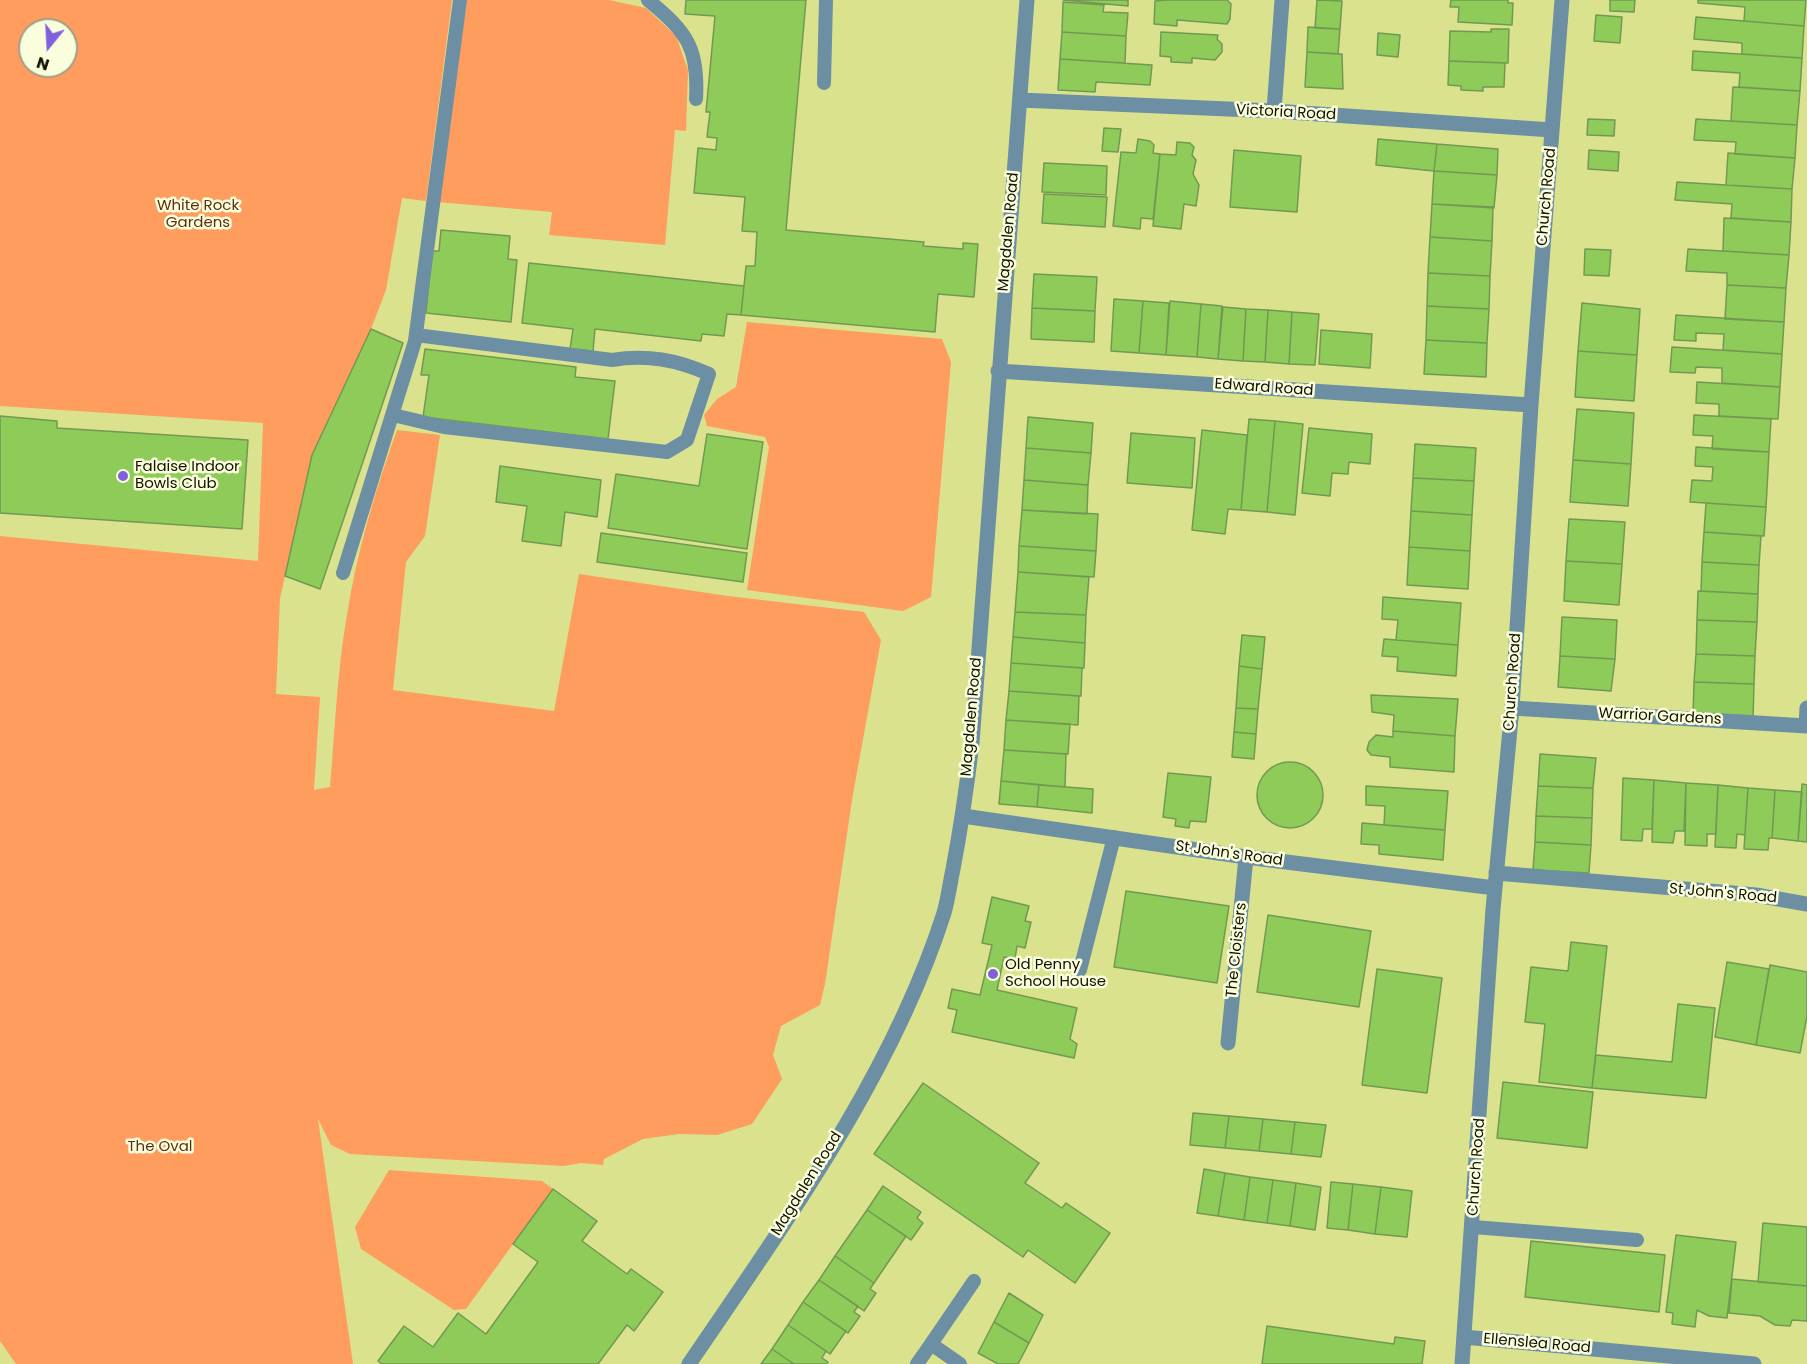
<!DOCTYPE html>
<style>
body{margin:0}
#map{position:relative;width:1807px;height:1364px;overflow:hidden;background:#dae28d;font-family:Poppins,sans-serif}
canvas{display:block}
.north{position:absolute;left:18px;top:18px;width:60px;height:60px;box-sizing:border-box;background:#fbfedd;border:2px solid #9ea085;border-radius:50%;rotate:198deg;font-size:16px;font-weight:700;line-height:24px;text-align:center;color:#121300}
.north::after{content:'';display:block;margin:auto;width:21px;height:27px;background:#8160db;clip-path:polygon(50% 0,100% 100%,50% 72%,0 100%)}
</style>
<div id="map">
<canvas width="1807" height="1364"></canvas>
<div class="north">N</div>
</div>
<script>
const ctx = document.querySelector('canvas').getContext('2d');
ctx.lineJoin = 'round';
function fill(path, color) { ctx.fillStyle = color; ctx.fill(path, 'evenodd'); }
function strokePath(path, color, width, dash) { ctx.strokeStyle = color; ctx.lineWidth = width; ctx.lineCap = dash ? 'butt' : 'round'; ctx.setLineDash(dash || []); ctx.stroke(path); }
function label(font, color, halo, rows, align = 'center') {
  ctx.font = font + ' Poppins,sans-serif'; ctx.lineWidth = 5; ctx.setLineDash([]); ctx.textBaseline = 'middle'; ctx.strokeStyle = halo; ctx.fillStyle = color; for (const [text, x, y, turn = 0] of rows) {
    ctx.save(); ctx.translate(x, y); ctx.rotate((+turn || 0) * Math.PI / 180); ctx.textAlign = isNaN(turn) ? turn : align; if (halo) ctx.strokeText(text, 0, 0); ctx.fillText(text, 0, 0); ctx.restore();
  }
}
const green = new Path2D(`
 M0,0H452L426,201L402,198L386,290L371,329L312,455L280,598L276,694L320,697L314,790L330,787C335,730 337,671 347,615C357,551 375,491 397,430L440,435L425,536L406,562L393,690L554,711L579,574L728,596L864,612L881,640L852,800L825,984L820,1005L781,1026L773,1055L782,1079L752,1124L717,1135L679,1134L643,1139L604,1159L603,1165L581,1163L564,1166L350,1154L331,1145L318,1119L353,1364H16L0,1341V536L258,561L263,423L0,406ZM30,30H66V66H30Z
 M467,0H609L646,8L676,36L688,70L686,131L675,130L665,245L549,235L552,212L438,202Z
 M747,322L942,339L951,362L931,597L903,611L747,590L769,447L765,437L707,426L704,415L717,399L736,387Z
 M389,1170L542,1181L553,1189L466,1309L454,1310L361,1249L355,1227Z`);
const building = new Path2D(`
 M686,0H806L786,230L924,242L923,246L963,249V243L978,244L974,297L938,294L935,332L741,315L746,266H755L757,232L742,231L745,197L694,193L698,148L716,150L717,138L707,137L710,112H706L715,16L685,14Z
 M1063,0H1128V6Z
 M1168,0H1227L1231,4L1230,19L1227,24L1177,20V26L1154,24L1155,1Z
 M1317,0L1342,1L1340,29L1315,28Z
 M1451,0H1508V3H1513L1512,25L1458,22L1459,7H1450Z
 M1610,0H1635L1634,12L1610,11Z
 M1698,0H1806L1804,26L1744,21L1745,7L1698,3Z
 M1063,2L1104,5L1103,12L1128,13L1126,36L1062,32Z
 M1596,15L1622,17L1620,43L1594,41Z
 M1696,17L1804,26L1802,58L1742,54V43L1694,39Z
 M1308,27L1340,29L1338,54L1307,52Z
 M1491,29H1509L1508,63L1449,61L1450,31L1491,32Z
 M1062,32L1126,36L1125,63L1060,59Z
 M1161,32L1218,35L1217,39L1222,44V52L1215,60L1192,58V63L1171,62V57L1160,56Z
 M1378,33L1400,35L1398,57L1377,55Z
 M1693,51L1802,58L1800,91L1739,87L1740,73L1692,70Z
 M1307,52L1342,54L1343,89L1305,87Z
 M1060,59L1152,65L1150,85L1096,82L1095,92L1058,90Z
 M1449,61L1505,63L1504,87H1483V91L1461,90V86L1448,85Z
 M1733,87L1800,91L1797,125L1731,121Z
 M1588,119L1615,120L1614,136L1587,135Z
 M1696,119L1797,125L1795,158L1735,154L1736,142L1694,140Z
 M1104,128L1121,129L1118,152L1102,151Z
 M1138,139L1150,141L1154,145L1153,153L1160,154L1153,219L1141,218L1140,229L1113,226L1121,152L1136,153Z
 M1378,139L1437,144L1434,171L1376,165Z
 M1177,142L1190,143L1194,147L1192,155L1196,160L1193,174L1199,185L1196,206L1184,204L1181,229L1153,226L1160,154L1176,155Z
 M1437,144L1498,149L1497,175L1434,171Z
 M1234,150L1301,156L1297,212L1230,207Z
 M1589,150L1619,152L1618,171L1588,169Z
 M1728,153L1795,158L1792,189L1726,185Z
 M1044,163L1107,166L1106,195L1042,192Z
 M1434,171L1497,175L1494,208L1432,204Z
 M1677,182L1792,189L1791,222L1731,218L1732,204L1675,200Z
 M1044,194L1107,197L1105,227L1042,223Z
 M1432,204L1493,207L1492,241L1430,237Z
 M1724,218L1791,222L1789,255L1723,251Z
 M441,230L510,236L508,259L517,260L511,322L426,313L432,251H439Z
 M1430,237L1492,241L1490,276L1428,273Z
 M1585,249L1611,250L1609,276L1584,275Z
 M1688,249L1789,255L1786,288L1727,285V273L1686,271Z
 M529,263L744,286L741,315L727,314L724,336L702,334L701,341L595,329L593,351L570,349L573,329L522,323Z
 M1428,273L1490,276L1489,309L1427,306Z
 M1034,274L1097,277L1095,311L1032,308Z
 M1727,285L1786,288L1784,322L1725,319Z
 M1114,299L1143,301L1139,353L1111,351Z
 M1143,301L1169,303L1166,355L1139,353Z
 M1170,301L1201,304L1197,357L1166,355Z
 M1582,303L1640,309L1637,355L1578,351Z
 M1201,304L1222,306L1218,359L1197,357Z
 M1427,306L1489,309L1487,343L1426,340Z
 M1223,307L1246,309L1243,361L1218,359Z
 M1032,308L1095,311L1094,342L1031,339Z
 M1246,309L1268,310L1265,362L1243,361Z
 M1268,310L1292,312L1289,364L1265,362Z
 M1292,312L1319,314L1315,365L1289,364Z
 M1676,315L1784,322L1782,354L1723,350L1724,334L1696,333V341L1674,340Z
 M371,329L403,343L320,589L285,576L312,455Z
 M1321,330L1372,334L1370,368L1319,364Z
 M1426,340L1487,343L1486,377L1424,374Z
 M1672,347L1782,354L1780,387L1722,383V368L1696,367L1695,373L1670,372Z
 M425,349L576,367L575,377L615,381L608,439L423,417L429,375H421Z
 M1578,351L1637,355L1634,401L1575,397Z
 M1697,382L1780,387L1778,419L1719,416V404L1696,403Z
 M1577,409L1634,413L1631,464L1573,460Z
 M1694,415L1771,419L1769,452L1712,449L1713,436L1693,435Z
 M0,416L57,421V428L248,440L242,529L0,513Z
 M1028,417L1093,423L1091,453L1026,448Z
 M1249,419L1275,421L1267,512L1241,510Z
 M1275,421L1303,424L1295,515L1267,512Z
 M1309,428L1372,434L1370,464L1349,462L1348,474L1332,473L1330,496L1302,493Z
 M1202,430L1247,435L1241,510L1228,509L1225,534L1192,530Z
 M1131,433L1195,438L1192,488L1127,483Z
 M707,434L763,442L747,549L608,528L616,474L699,486Z
 M1415,444L1476,448L1474,481L1413,478Z
 M1696,447L1769,452L1766,507L1690,502L1692,480L1712,481L1713,467L1695,466Z
 M1026,448L1091,453L1088,485L1024,480Z
 M1573,460L1631,464L1628,506L1570,502Z
 M500,466L601,480L597,517L565,512L561,546L522,541L527,506L496,502Z
 M1413,478L1474,481L1472,515L1411,511Z
 M1024,480L1088,485L1087,514L1022,510Z
 M1706,503L1766,507L1764,536L1704,532Z
 M1022,510L1098,514L1096,551L1019,546Z
 M1411,511L1472,515L1470,551L1409,547Z
 M1569,519L1625,522L1622,564L1566,561Z
 M1704,532L1761,536L1759,565L1702,562Z
 M601,533L747,553L743,582L597,562Z
 M1019,546L1096,551L1094,577L1018,572Z
 M1409,547L1470,551L1468,589L1407,585Z
 M1566,561L1622,564L1619,605L1564,601Z
 M1702,562L1759,565L1758,594L1701,591Z
 M1018,572L1089,577L1086,615L1015,612Z
 M1698,591L1758,594L1757,622L1697,620Z
 M1383,597L1461,603L1458,645L1396,640L1398,620L1382,619Z
 M1015,612L1086,615L1085,643L1013,637Z
 M1562,617L1617,620L1615,659L1560,656Z
 M1697,620L1757,622L1755,656L1696,654Z
 M1242,635L1265,637L1262,669L1239,666Z
 M1013,637L1085,643L1084,668L1011,663Z
 M1384,639L1458,645L1456,676L1397,671L1398,657L1382,656Z
 M1696,654L1755,656L1754,684L1694,682Z
 M1560,656L1615,659L1611,691L1558,687Z
 M1011,663L1082,668L1081,696L1009,691Z
 M1239,666L1262,669L1258,709L1236,708Z
 M1694,682L1754,684L1753,719L1693,715Z
 M1009,691L1079,696L1078,725L1006,720Z
 M1371,695L1458,699L1455,736L1393,731L1394,715L1372,712Z
 M1236,708L1258,709L1256,734L1234,732Z
 M1006,720L1070,724L1068,754L1004,750Z
 M1393,731L1455,736L1454,772L1390,767V757L1371,755L1367,750L1369,742L1376,735L1393,737Z
 M1234,732L1256,734L1254,759L1232,757Z
 M1004,750L1066,754L1065,787L1001,781Z
 M1540,754L1596,758L1593,788L1538,786Z
 M1257 795a33 33 0 1 1 66 0a33 33 0 1 1-66 0Z
 M1168,773L1211,777L1206,822L1190,821L1189,828L1175,826L1176,819L1163,817Z
 M1623,778L1654,780L1652,829H1643L1642,841L1621,840Z
 M1654,780L1686,783L1684,831H1675L1673,843L1652,842Z
 M1001,781L1039,785L1037,807L999,804Z
 M1686,783L1718,785L1716,834H1707V846L1685,845Z
 M1802,784L1807,785V842L1798,841Z
 M1039,785L1093,789L1092,813L1037,807Z
 M1718,785L1748,788L1745,835L1737,834L1736,848L1715,847Z
 M1366,786L1448,791L1445,830L1384,825L1385,806L1366,805Z
 M1538,786L1593,788L1592,818L1536,816Z
 M1748,788L1775,790L1772,838H1769L1768,850L1744,849Z
 M1775,790L1802,792L1798,841L1772,838Z
 M1536,816L1592,818L1591,845L1535,842Z
 M1362,823L1445,830L1443,860L1379,854V845L1361,844Z
 M1535,842L1591,845L1589,873L1533,870Z
 M1126,891L1229,906L1217,983L1114,967Z
 M992,897L1029,906L1025,921L1031,922L1025,948L1017,946L1015,959L1004,957L997,990L1077,1008L1070,1039L1077,1044L1074,1058L952,1032L957,1010L948,1008L952,989L980,995L992,945L982,943Z
 M1268,915L1371,931L1359,1007L1257,992Z
 M1571,942L1607,946L1592,1088L1539,1082L1545,1024L1525,1022L1531,967L1568,971Z
 M1727,962L1769,969L1756,1045L1715,1037Z
 M1770,965L1807,972V1016L1800,1053L1756,1045Z
 M1377,969L1442,978L1427,1093L1362,1085Z
 M1678,1004L1715,1008L1706,1098L1592,1088L1596,1055L1672,1062Z
 M1503,1082L1593,1092L1587,1148L1497,1138Z
 M923,1083L1039,1163L1025,1183L1062,1208L1066,1203L1110,1233L1075,1283L1028,1250L1023,1257L874,1154Z
 M1193,1113L1229,1116L1225,1148L1190,1145Z
 M1229,1116L1263,1119L1259,1151L1225,1148Z
 M1263,1119L1295,1122L1291,1154L1259,1151Z
 M1295,1122L1326,1125L1321,1157L1291,1154Z
 M1204,1169L1225,1173L1218,1216L1197,1213Z
 M1225,1173L1250,1177L1244,1220L1218,1216Z
 M1250,1177L1273,1180L1267,1223L1244,1220Z
 M1273,1180L1296,1183L1290,1226L1267,1223Z
 M1331,1182L1353,1184L1348,1230L1327,1228Z
 M1296,1183L1321,1187L1315,1230L1290,1226Z
 M1353,1184L1381,1187L1375,1234L1348,1230Z
 M883,1186L921,1212L917,1218L923,1223L911,1240L867,1210Z
 M1381,1187L1412,1191L1407,1237L1375,1234Z
 M553,1189L597,1221L582,1241L627,1274L631,1269L663,1292L634,1331L627,1325L598,1364H382L378,1361L404,1326L433,1347L458,1313L486,1334L538,1262L513,1244Z
 M867,1210L906,1236L874,1283L835,1256Z
 M1763,1223L1807,1227V1286L1758,1282Z
 M1676,1235L1736,1242L1727,1318L1709,1316L1697,1310L1695,1327L1672,1324L1673,1313L1666,1312Z
 M1531,1241L1665,1255L1659,1312L1525,1297Z
 M835,1256L874,1283L870,1289L876,1293L864,1311L819,1280Z
 M1732,1279L1807,1286V1321L1792,1320L1790,1326L1775,1325L1760,1316L1729,1313Z
 M819,1280L858,1306L854,1312L860,1316L848,1333L803,1302Z
 M1009,1293L1043,1315L1029,1343L994,1322Z
 M803,1302L846,1331L830,1354L788,1325Z
 M994,1322L1029,1343L1018,1364H998L978,1353Z
 M788,1325L826,1351L822,1358L828,1362L827,1364H794L772,1349Z
 M1267,1326L1394,1344L1395,1337L1425,1341L1422,1364H1262Z
 M772,1349L794,1364H761Z`);
const lane = new Path2D(`
 M648,0C687,32 699,48 696,99
 M824,83L826,0
 M393,415L444,427L667,452L687,440L709,374C677,360 647,354 612,360L416,335
 M343,573L415,341L460,0
 M1080,970L1114,837
 M1473,1227L1637,1240
 M931,1344L974,1281
 M917,1364L931,1344L960,1364`);
const street = new Path2D(`
 M1020,100L1274,111L1552,130
 M1274,111L1282,0
 M998,371L1531,405
 M1512,708L1807,726
 M1806,725L1807,708
 M963,816L1246,857L1495,888
 M1496,873L1756,895L1807,904
 M1228,1043L1246,857
 M1464,1337L1754,1364
 M689,1364C784,1224 892,1076 944,913C948,899 950,883 953,869C961,827 967,785 972,743L1027,0
 M1462,1364L1493,909L1512,708L1531,405L1562,0`);
const markers = [
 [123,476,6,"#8160db"],
 [993,974,6,"#8160db"]
];
const streetNames = [
 ["Victoria Road",1286,113,3],
 ["Church Road",1547,197,-85],
 ["Magdalen Road",1009,232,-85],
 ["Edward Road",1264,388,4],
 ["Church Road",1513,682,-86],
 ["Magdalen Road",972,717,-85],
 ["Warrior Gardens",1660,717,3],
 ["St John's Road",1229,854,8],
 ["St John's Road",1723,894,5],
 ["The Cloisters",1237,950,-84],
 ["Church Road",1477,1167,-86],
 ["Magdalen Road",807,1184,-58],
 ["Ellenslea Road",1537,1344,5]
];
const parkNames = [
 ["White Rock",198,206],
 ["Gardens",198,223],
 ["The Oval",160,1147]
];
const poiNames = [
 ["Falaise Indoor",135,467],
 ["Bowls Club",135,484],
 ["Old Penny",1005,965],
 ["School House",1005,982]
];
fill(green, '#fe9d5e');
fill(building, '#8ecb58');
strokePath(building, '#729953', 1.5);
strokePath(lane, '#6c8fa3', 14);
strokePath(street, '#6c8fa3', 15);
for (const [x, y, r, color] of markers) { const dot = new Path2D(); dot.arc(x, y, r, 0, 2 * Math.PI); ctx.fillStyle = color; ctx.fill(dot); strokePath(dot, '#fbfedd', 2); }
label('15px', '#121300', '#fbfedd', streetNames);
label('15px', '#5c3012', '#fbfedd', parkNames);
label('15px', '#121300', '#fbfedd', poiNames, 'left');
</script>
